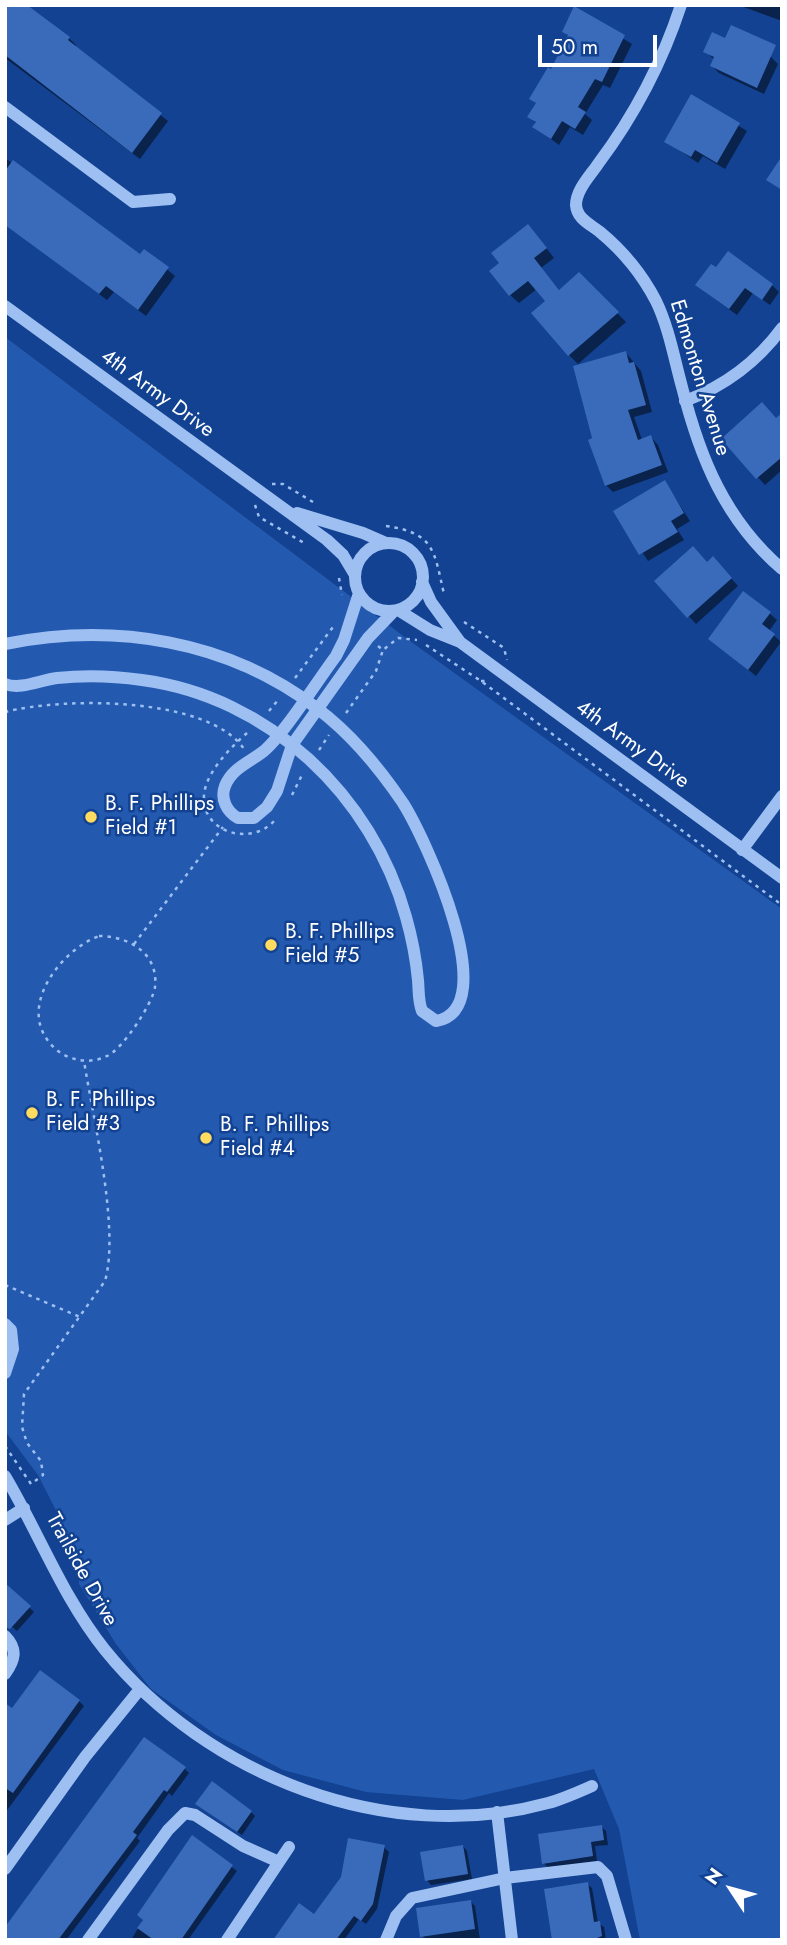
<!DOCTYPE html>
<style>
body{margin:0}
#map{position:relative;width:787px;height:1945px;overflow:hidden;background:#124291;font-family:Jost,sans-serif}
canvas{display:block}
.frame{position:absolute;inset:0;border:7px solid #fff;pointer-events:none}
.north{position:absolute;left:696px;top:1854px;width:70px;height:70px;-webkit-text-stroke:5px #124291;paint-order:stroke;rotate:306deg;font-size:19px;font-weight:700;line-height:28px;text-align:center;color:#fff}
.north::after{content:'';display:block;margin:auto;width:24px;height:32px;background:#fff;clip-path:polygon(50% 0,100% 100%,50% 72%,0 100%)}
.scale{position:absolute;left:538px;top:35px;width:119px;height:32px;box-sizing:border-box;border:4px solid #fff;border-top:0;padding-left:9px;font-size:21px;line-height:24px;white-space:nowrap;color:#fff;-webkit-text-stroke:5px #124291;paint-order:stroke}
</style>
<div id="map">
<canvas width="787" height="1945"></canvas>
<div class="frame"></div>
<div class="north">N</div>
<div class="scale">50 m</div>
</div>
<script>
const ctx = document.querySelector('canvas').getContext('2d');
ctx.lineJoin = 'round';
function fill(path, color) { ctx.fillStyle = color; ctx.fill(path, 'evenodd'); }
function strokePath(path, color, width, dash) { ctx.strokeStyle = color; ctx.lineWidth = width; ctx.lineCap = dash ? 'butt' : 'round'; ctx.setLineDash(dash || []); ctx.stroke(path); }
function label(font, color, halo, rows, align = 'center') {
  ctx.font = font + ' Jost,sans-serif'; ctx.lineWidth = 5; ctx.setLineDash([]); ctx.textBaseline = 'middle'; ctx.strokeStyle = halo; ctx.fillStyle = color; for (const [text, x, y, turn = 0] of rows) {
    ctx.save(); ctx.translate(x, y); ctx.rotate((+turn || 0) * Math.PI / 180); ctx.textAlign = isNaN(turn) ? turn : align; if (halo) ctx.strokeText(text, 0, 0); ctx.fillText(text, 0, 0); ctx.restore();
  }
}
const green = new Path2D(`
 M5,337L410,641L782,909V1940H640L619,1829L594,1769L463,1800L366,1792L283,1770L216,1735L151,1689L116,1644L79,1584L76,1550L38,1475L5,1431Z`);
const shadow = new Path2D(`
 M5,5H24L69,38L76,45L75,48L168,121L140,159L5,58Z
 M738,5H782V21Z
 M575,9L632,44L610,88L603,85L585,114L592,120L583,135L570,127L559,145L535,127L536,123L529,116L537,104L531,98L552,71L569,37L564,31Z
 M705,51H757L771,57L778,64L764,94L719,73L712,66L715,60Z
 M692,97L747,131L725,169L703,156L698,163L666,141Z
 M5,158L107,233L141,257L145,251L175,276L146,316L114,292L107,300L5,224Z
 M536,235L554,258L541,268L560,291L579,275L626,322L578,364L569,355L547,301L537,289L519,303L510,295Z
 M772,285L779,292L770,305L753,293L737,315L705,292Z
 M626,353L641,371L652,412L634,417L642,440L651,437L658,445L668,472L613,492L606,485L595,439Z
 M782,415V470L765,485L723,439L776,420Z
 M665,482L690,521L677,529L684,540L648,561L616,512Z
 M707,564L720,566L738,586L696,624L656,581Z
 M769,613L777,620L769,631L781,642L756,676L710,639Z
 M5,1585L34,1612L17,1631L5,1621Z
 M79,1701L84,1706L5,1813V1717Z
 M184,1768L189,1773L172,1796L169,1793L137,1838L140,1841L66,1940H5Z
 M202,1808L251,1812L255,1816L242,1835Z
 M601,1826L606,1831L608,1845L595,1846L597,1861L548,1868L544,1863Z
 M192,1838L237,1871L188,1940H131Z
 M463,1846L467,1851L472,1879L431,1885L427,1880Z
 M384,1847L389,1852L377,1909L366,1924L359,1919L344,1940H274L314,1916Z
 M587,1884L592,1888L598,1923L604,1927L606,1940H554Z
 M471,1902L475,1906L480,1940H424L418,1909Z`);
const building = new Path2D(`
 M5,5H27L70,37L68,40L162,113L132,153L5,55Z
 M574,6L625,35L602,82L595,79L578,107L586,112L575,129L562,121L551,139L532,127L536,122L527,117L536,103L529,99L548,67L551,69L568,35L562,32Z
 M731,25L776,45L757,88L710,66L714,57L703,52L712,32L725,38Z
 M691,94L740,123L717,163L695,150L691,157L664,142Z
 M782,156V190L766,180Z
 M13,160L140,254L144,249L169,267L138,310L106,286L99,294L5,225V171Z
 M528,224L547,248L534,258L559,290L579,272L619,312L568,356L531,313L545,301L528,281L509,296L489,271L499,263L491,253Z
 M728,251L773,284L762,300L745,288L729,309L695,285L711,264L716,267Z
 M626,351L629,363L634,362L646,405L628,410L638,440L651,435L662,465L605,486L588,440L592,438L573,366Z
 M762,402L776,418L782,413V457L756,479L721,439Z
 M665,480L684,513L671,521L678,532L639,555L613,511Z
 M693,546L707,562L713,556L732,578L687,618L654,581Z
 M743,591L771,612L762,624L775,634L748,670L708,639Z
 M5,1583L31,1606L10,1629L5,1627Z
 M40,1670L80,1700L13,1793L5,1788V1703L12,1708Z
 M144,1737L186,1767L167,1792L164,1790L133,1832L137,1835L58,1940H5V1927Z
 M212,1781L252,1811L237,1832L195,1804Z
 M602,1825L604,1840L591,1842L593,1856L542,1864L538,1834Z
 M192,1835L233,1865L181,1940H154L137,1928L143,1920L137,1915Z
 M348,1838L385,1845L373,1904L361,1921L354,1916L336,1940H273L299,1903L314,1914L341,1877Z
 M463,1845L468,1874L425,1881L420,1852Z
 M588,1882L594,1922L600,1921L602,1936L592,1940H552L544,1889Z
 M471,1900L475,1929L420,1937L416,1908Z`);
const path = new Path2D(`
 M272,484H283L313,502
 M255,505L259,517L306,544
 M386,526C435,533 434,551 444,594
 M339,578L342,595
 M464,622L504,648L507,660
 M426,645L481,681L782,905
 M378,646L383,650L398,638L417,640
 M295,678L333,627
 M481,681H489
 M269,711L278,700
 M5,712C62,697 208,696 244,749
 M346,713L376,671L383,650
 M247,733C231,747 206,772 204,795C201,833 252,847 275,820
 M319,750L329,735
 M292,795L303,773
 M99,936C128,936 159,953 155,987C153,1003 122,1050 107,1056C97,1061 85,1062 75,1059C65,1057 55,1050 49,1042C18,1004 63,949 99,936Z
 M134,944L223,827
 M5,1285L80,1317
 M5,1446L31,1484L43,1475L41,1461L27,1443L22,1427L24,1394L105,1281C120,1229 93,1118 84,1061`);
const minor = new Path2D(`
 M681,5C662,63 634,116 598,164C590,176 576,190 576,205C577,219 590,224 600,232C623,251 642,274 656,301C669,328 674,358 682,387C700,458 725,520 782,569
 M5,107L133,202L170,199
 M5,306L327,540L343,555L355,575
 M685,401C725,386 757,362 782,328
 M297,513L363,533L386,543
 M355 577a34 34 0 1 1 68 0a34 34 0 1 1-68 0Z
 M422,582L431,602L460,642
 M359,593L344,640L336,656C318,680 284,734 264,751C250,762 232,768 225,786C220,799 227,812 238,818H254L267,807L277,791L292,745L368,638L394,611
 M398,610L430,630L460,642L782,878
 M5,644C114,622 228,640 318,709C351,734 380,769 403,803C425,838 505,1009 436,1021L422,1011C418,1001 419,991 418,980C416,959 412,938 406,917C372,795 269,697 142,680C114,676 85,675 57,678C40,680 21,690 5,684
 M742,850L782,796
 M5,1324L11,1330L13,1349L5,1373
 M5,1476C39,1533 63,1598 105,1650C207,1776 388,1847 548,1803C563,1799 578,1792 592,1786
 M5,1520L24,1508
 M5,1636C18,1649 15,1660 5,1674
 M497,1812L512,1940
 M5,1869L85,1757L140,1689
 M88,1940L168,1830L185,1813L195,1815L243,1846L279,1862
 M227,1940L289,1847
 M386,1940L396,1916L412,1898L505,1878L598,1867L607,1876L626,1940`);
const markers = [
 [91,817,7,"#ffdb5f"],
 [271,945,7,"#ffdb5f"],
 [32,1113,7,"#ffdb5f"],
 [206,1138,7,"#ffdb5f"]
];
const streetNames = [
 ["Edmonton Avenue",699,378,73],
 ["4th Army Drive",157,394,36],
 ["4th Army Drive",632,745,36],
 ["Trailside Drive",81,1570,61]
];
const poiNames = [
 ["B. F. Phillips",105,805],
 ["Field #1",105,829],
 ["B. F. Phillips",285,933],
 ["Field #5",285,957],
 ["B. F. Phillips",46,1101],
 ["Field #3",46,1125],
 ["B. F. Phillips",220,1126],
 ["Field #4",220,1150]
];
fill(green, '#235ab0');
fill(shadow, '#0007');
fill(building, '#3a6bba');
strokePath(path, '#9ebff2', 2.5, [3.5, 5]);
strokePath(minor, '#9ebff2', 12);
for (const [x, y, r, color] of markers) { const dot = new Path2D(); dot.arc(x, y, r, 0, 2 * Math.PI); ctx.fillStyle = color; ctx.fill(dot); strokePath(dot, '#124291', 2.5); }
label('21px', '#fff', '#124291', streetNames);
label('21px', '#fff', '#124291', poiNames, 'left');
</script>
